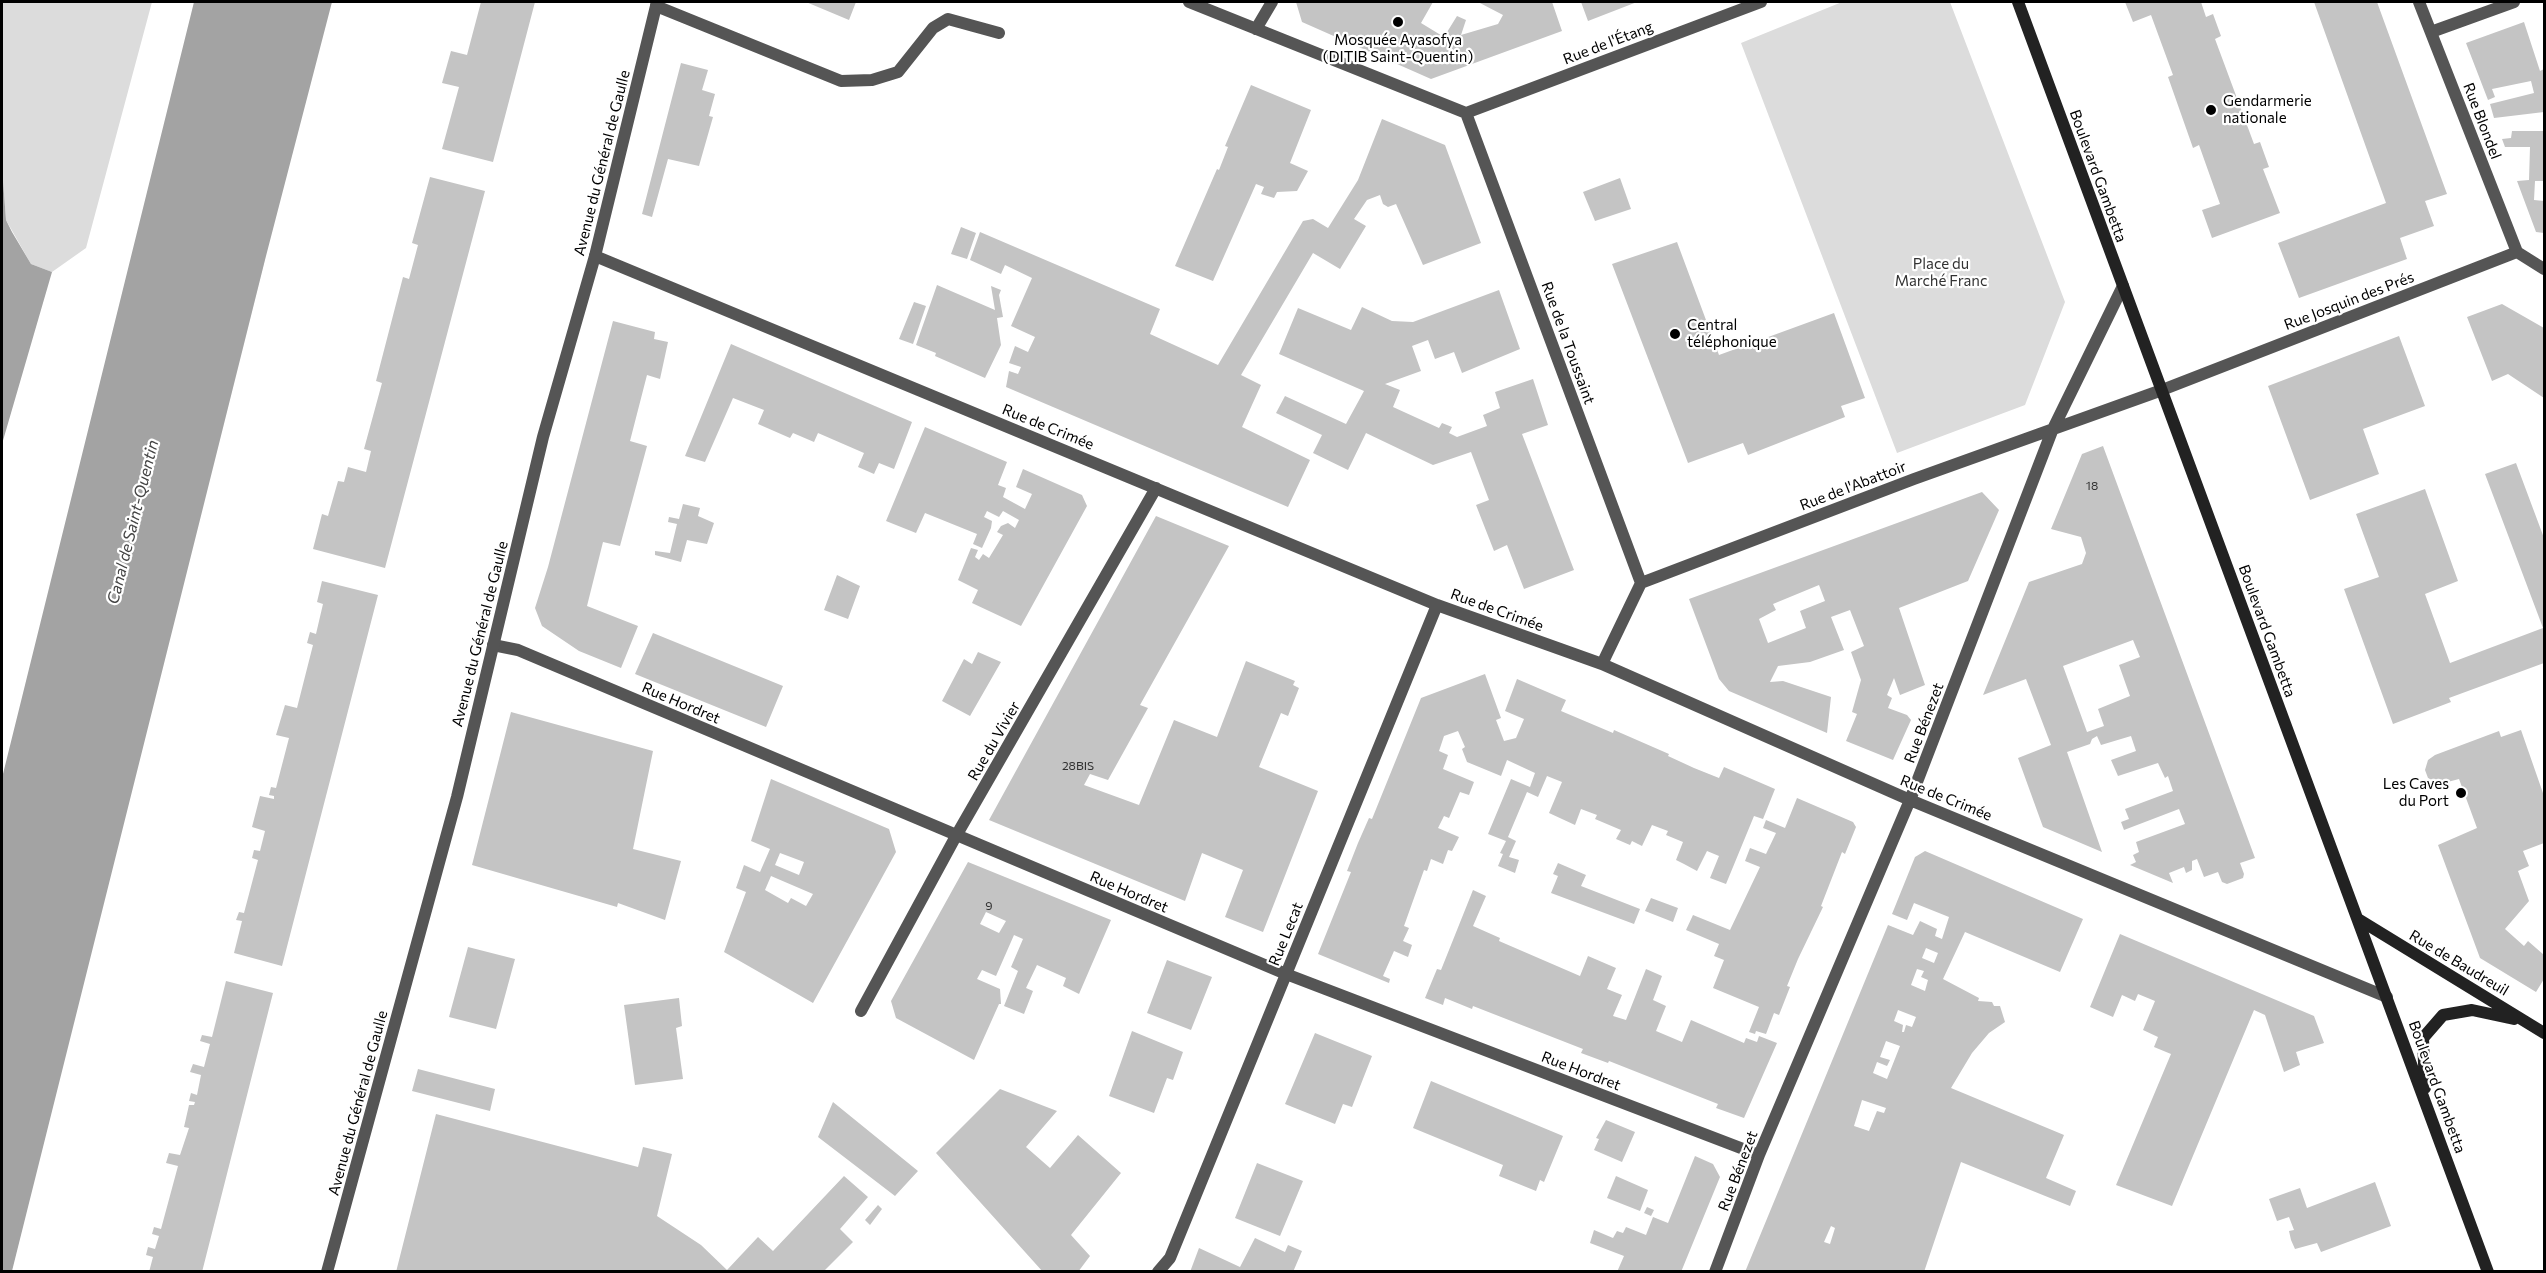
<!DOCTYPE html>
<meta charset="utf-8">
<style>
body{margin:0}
#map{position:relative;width:2546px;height:1273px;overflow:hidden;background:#fff;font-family:Commissioner,sans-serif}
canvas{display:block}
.frame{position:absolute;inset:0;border:3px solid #000;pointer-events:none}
</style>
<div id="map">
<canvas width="2546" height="1273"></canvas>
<div class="frame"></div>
</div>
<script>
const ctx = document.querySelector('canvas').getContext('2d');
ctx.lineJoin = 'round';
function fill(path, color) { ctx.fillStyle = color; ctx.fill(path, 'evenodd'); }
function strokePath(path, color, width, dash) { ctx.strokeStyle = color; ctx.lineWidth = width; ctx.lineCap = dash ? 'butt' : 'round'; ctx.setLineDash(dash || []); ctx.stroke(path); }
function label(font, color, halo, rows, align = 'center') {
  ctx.font = font + ' Commissioner,sans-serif'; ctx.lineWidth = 4.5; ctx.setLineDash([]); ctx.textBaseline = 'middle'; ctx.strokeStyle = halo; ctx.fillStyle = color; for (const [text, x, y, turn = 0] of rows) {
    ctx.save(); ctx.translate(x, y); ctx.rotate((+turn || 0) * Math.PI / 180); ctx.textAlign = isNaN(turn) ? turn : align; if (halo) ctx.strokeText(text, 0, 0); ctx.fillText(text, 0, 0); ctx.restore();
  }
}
const green = new Path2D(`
 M2,2H152L86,248L52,272L31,264L6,220L2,167Z
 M1842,2H1950L2065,302L2025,405L1897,453L1741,43Z`);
const water = new Path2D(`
 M194,2H332L266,256L12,1271H2V778Z
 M2,167L6,220L12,232L31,264L52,272L2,444Z`);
const building = new Path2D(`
 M481,2H535L493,162L442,149L459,87L442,83L451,51L467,55Z
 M806,2H856L849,20Z
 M1296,2H1433L1421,23L1444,37L1457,16L1466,20L1461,35L1498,24L1503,15L1478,2H1552L1562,31L1431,79L1302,22Z
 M1581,2H1637L1588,21Z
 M2125,2H2201L2206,17L2213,14L2221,36L2215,39L2254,144L2260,142L2269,167L2263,169L2280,213L2212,238L2202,210L2220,204L2199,145L2193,148L2168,77L2173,75L2151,15L2133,22Z
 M2314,2H2377L2447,194L2425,201L2434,226L2400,238L2407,259L2299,298L2278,243L2386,203Z
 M2524,22L2540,71L2544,69V112L2494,118L2490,104L2534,93L2531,81L2492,89L2495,97L2488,100L2466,43Z
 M681,63L708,70L702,90L715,94L709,116L713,117L699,166L668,159L652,217L642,214Z
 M1251,85L1311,110L1290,163L1308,171L1297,191L1277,192L1274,198L1261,194L1264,187L1256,184L1213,281L1175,266L1217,169L1219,170L1228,147L1225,146Z
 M1382,119L1445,145L1481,243L1423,265L1396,204L1388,207L1383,204L1380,195L1367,200L1354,219L1366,226L1340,269L1313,253L1241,375L1261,385L1242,427L1310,460L1288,507L1006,387L1009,371L1018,374L1021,367L1009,363L1015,346L1028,352L1035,337L1011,326L1032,278L1005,265L1001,274L970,260L980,232L1160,309L1150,334L1218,365L1303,221L1313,219L1328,228L1358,180Z
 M2512,131H2544V181H2535L2534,200L2544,201V233L2536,232L2517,181L2529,180L2530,147H2505L2502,139L2511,138Z
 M430,177L485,191L385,568L313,549L322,514L328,516L338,481L344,482L348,467L366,472L371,451L364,449L382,383L376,381L403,277L409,279L418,245L412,243Z
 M1620,178L1631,209L1595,221L1583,192Z
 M961,227L976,233L967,259L951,254Z
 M1677,242L1719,355L1834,313L1865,398L1841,406L1845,417L1748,455L1743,443L1688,463L1612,264Z
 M937,285L995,310L991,286L1001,290L999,295L1003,317L997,318L1001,345L985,378L935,356L936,353L916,345Z
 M1499,290L1520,349L1462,373L1454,352L1435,359L1428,340L1412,346L1421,371L1385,384L1400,390L1393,407L1439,428L1442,423L1452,427L1449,433L1457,437L1487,426L1483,415L1500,408L1495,392L1533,379L1548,425L1522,434L1574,570L1524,589L1507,545L1494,551L1476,505L1489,500L1471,452L1433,465L1366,433L1348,470L1313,453L1322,435L1276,413L1285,396L1346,424L1364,391L1279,354L1298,308L1351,330L1362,307L1392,321L1413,322Z
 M914,302L926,306L913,344L899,339Z
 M2502,304L2544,328V398L2508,374L2492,381L2467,317Z
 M613,321L655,332L654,339L668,342L660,379L647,375L630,441L647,446L620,546L603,542L587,606L638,626L621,668L579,651L542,626L535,608L548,567Z
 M2399,336L2425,406L2363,429L2379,474L2310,500L2268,386Z
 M731,344L912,422L894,469L879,463L874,474L858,467L864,453L818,433L814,442L793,433L790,438L758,424L764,410L733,398L705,462L685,456Z
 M925,427L1007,462L998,485L1006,488L1003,497L1025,509L1032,494L1016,487L1023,469L1082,495L1087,506L1021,626L972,603L978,590L958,580L971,548L978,550L975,557L979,560L983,554L989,558L1003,535L997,532L1001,526L1008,523L1015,528L1019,520L1003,511L999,517L987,511L984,517L992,521L991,528L982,548L973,544L977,534L925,513L916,533L886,521Z
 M2103,446L2255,858L2240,863L2244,874L2243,878L2227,884L2222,882L2218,872L2204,877L2197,859L2192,861V870L2186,873L2184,867L2169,873L2173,883L2130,865L2136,862L2133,855L2139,852L2136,842L2185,824L2179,809L2124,830L2121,822L2129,819L2125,809L2173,791L2168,776L2165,778L2158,763L2118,776L2111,760L2136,751L2131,736L2101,745L2097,736L2092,739L2090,744L2067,752L2102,852L2043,827L2018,758L2051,745L2026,679L1983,695L2029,582L2082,564L2086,553L2081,537L2051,529L2082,454ZM2133,640L2140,657L2119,665L2130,696L2098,709L2104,726L2087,732L2063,666Z
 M2516,463L2544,538V663L2449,698L2451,702L2393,724L2344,589L2379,577L2356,514L2425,489L2458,581L2425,594L2450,663L2543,628L2485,474Z
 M1982,492L1999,510L1968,581L1899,608L1925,685L1900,695L1894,678L1887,695L1892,698L1888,708L1907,715L1911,720L1893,760L1846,741L1857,714L1852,712L1861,680L1851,652L1864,646L1850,610L1831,617L1844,650L1810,662L1778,666L1770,682L1783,681L1831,697L1827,733L1729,691L1719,679L1689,599ZM1819,585L1825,601L1800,611L1806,628L1768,643L1759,619L1776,610L1773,604Z
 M683,504L700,508L698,516L714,523L707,544L687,540L681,562L655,555V551L670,553L677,524L668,522L669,517L679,519Z
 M1156,516L1229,546L1140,705L1148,708L1108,780L1090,774L1084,785L1139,805L1174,720L1217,737L1246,661L1295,681L1293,685L1299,688L1288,716L1281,713L1259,767L1318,791L1263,932L1225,917L1243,870L1202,853L1185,901L989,820Z
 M837,575L860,586L848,619L824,610Z
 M322,581L378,595L282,966L234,953L242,921L236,920L239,912L244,913L258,860L252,858L254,850L260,851L265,831L252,827L260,796L274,799V796L269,795L271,787L276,788L289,738L276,735L285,705L297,708L313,645L307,643L310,632L316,634L323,604L317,602Z
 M653,633L783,686L766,727L635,674Z
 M978,652L1001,662L970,716L942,701L964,659L972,664Z
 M1485,674L1501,718L1496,720L1504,741L1516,738L1524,719L1505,711L1517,679L1566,700L1561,711L1613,733L1614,730L1669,754L1668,756L1694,768L1719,778L1724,767L1775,789L1763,819L1754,816L1726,884L1710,878L1719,856L1707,851L1697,871L1684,864L1676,860L1683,842L1666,835L1668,831L1652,825L1642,846L1632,841L1630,845L1616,839L1621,830L1595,819L1597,815L1581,809L1575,825L1549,813L1562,782L1547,776L1538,797L1527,792L1508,837L1516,841L1509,857L1519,860L1515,873L1498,866L1503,854L1500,853L1506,841L1488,834L1511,779L1530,787L1535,773L1507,760L1501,776L1467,762L1462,749L1465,747L1458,731L1444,736L1439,751L1448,755L1443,769L1474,782L1469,795L1460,792L1449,818L1444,816L1438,828L1459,837L1452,851L1448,850L1443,864L1431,859L1427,871L1424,870L1404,926L1409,928L1403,941L1412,945L1408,957L1394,951L1383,976L1390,979L1389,983L1318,954L1351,872L1347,871L1358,843L1369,818L1372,819L1421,698Z
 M511,712L653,751L633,849L681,861L665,920L618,903L617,907L472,865Z
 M2521,730L2544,796V843L2523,851L2529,866L2518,871L2529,901L2505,929L2524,946L2528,941L2544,955V979L2536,992L2480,958L2438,845L2477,828L2459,779L2440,784L2428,778L2425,770L2428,760L2435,755L2499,731L2501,737Z
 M771,779L889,829L896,852L813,1003L724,952L746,892L736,888L744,865L760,872L770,849L751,841ZM780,853L804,862L799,875L775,865ZM771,876L813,894L806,906L791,898L788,903L765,890Z
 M1797,798L1853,822L1856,827L1845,854L1842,852L1821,906L1823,907L1798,959L1787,986L1790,987L1779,1015L1774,1013L1766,1034L1756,1031L1755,1034L1749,1032L1759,1007L1713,988L1724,960L1714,956L1719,944L1686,930L1693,915L1730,930L1760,867L1745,861L1750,848L1766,854L1776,833L1763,828L1766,820L1785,828Z
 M1925,851L2083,919L2060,972L1965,932L1943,979L1979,998L1978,1001L1992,1002L1994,1006H2000L2005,1022L1989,1033L1972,1053L1951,1088L2064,1135L2046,1178L2076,1191L2070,1206L1961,1162L1924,1272H1745L1888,925L1913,935L1920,921L1937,929L1935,936L1942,939L1949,917L1914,903L1907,920L1892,914L1915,857ZM1926,948L1938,953L1934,963L1922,958ZM1917,969L1924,971L1921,977L1928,980L1925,991L1911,985ZM1898,1010L1916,1017L1912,1027L1906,1025L1904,1032H1902L1903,1025L1894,1021ZM1886,1041L1900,1046L1887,1079L1873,1073L1877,1062L1887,1066L1890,1060L1880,1057ZM1862,1100L1886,1108L1884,1113L1877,1111L1869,1131L1854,1126ZM1831,1226L1835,1228L1830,1244L1824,1242Z
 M968,862L1111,920L1079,994L1063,986L1066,978L1037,965L1026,988L1033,991L1024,1014L1004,1006L1018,971L1011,967L1023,939L1014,935L996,976L982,970L977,979L1000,989L1001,1004H999L974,1060L896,1018L891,1001ZM986,912L1006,921L999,933L980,924Z
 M1558,863L1586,875L1581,886L1640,909L1634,924L1551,893L1558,876L1553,874Z
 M1473,890L1486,896L1473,926L1500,938L1499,941L1580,976L1588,956L1616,968L1607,989L1622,995L1613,1016L1626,1020L1646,969L1662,976L1653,1000L1666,1006L1656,1031L1682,1042L1691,1020L1744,1043L1746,1038L1757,1042L1759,1036L1777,1043L1744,1118L1716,1108L1718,1104L1690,1093L1609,1061L1608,1063L1581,1053L1583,1049L1473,1006L1472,1009L1445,998L1443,1005L1425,998L1437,969L1441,970Z
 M1651,898L1678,908L1673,922L1645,911Z
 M2120,934L2314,1016L2324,1043L2296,1052L2300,1065L2284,1072L2265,1015L2254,1010L2172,1206L2116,1185L2171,1054L2154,1047L2158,1037L2143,1030L2155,1001L2138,994L2135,1001L2122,995L2113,1017L2090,1007Z
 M468,947L515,959L496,1029L449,1017Z
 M1167,960L1212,977L1191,1030L1147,1013Z
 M226,981L273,993L202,1272H149L153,1257L146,1255L148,1247L155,1249L159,1236L152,1234L154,1227L161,1229L178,1166L166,1163L169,1153L180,1155L189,1128L184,1127L189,1105H194L195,1102L189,1101L191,1093L197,1095L201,1075L190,1072L193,1064L204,1067L210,1044L200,1041L202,1035L212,1037Z
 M679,998L682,1026L676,1028L683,1079L635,1085L624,1005Z
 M1132,1031L1183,1052L1173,1080L1167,1078L1154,1113L1109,1096Z
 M1315,1033L1372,1056L1352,1107L1343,1104L1335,1124L1285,1104Z
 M418,1069L495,1089L490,1111L412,1091Z
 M1431,1081L1563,1136L1544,1182L1540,1180L1536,1191L1499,1176L1503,1165L1413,1128Z
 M1000,1089L1057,1111L1026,1147L1050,1168L1078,1135L1121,1173L1071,1235L1090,1256L1078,1272H1043L936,1153Z
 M833,1102L918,1171L895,1196L818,1137Z
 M436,1114L638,1167L643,1147L672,1154L657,1216L701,1245L727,1270L758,1237L773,1251L844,1176L868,1197L840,1229L853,1242L823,1272H396Z
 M1606,1120L1635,1132L1622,1162L1594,1150L1599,1139L1596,1138Z
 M1695,1156L1713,1164L1720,1177L1681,1272H1617L1624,1256L1590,1243L1594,1230L1613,1238L1617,1231L1623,1233L1626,1227L1646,1235L1653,1217L1668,1223Z
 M1257,1163L1303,1181L1280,1236L1235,1218Z
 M1616,1176L1648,1190L1640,1211L1607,1198Z
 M2375,1182L2391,1226L2321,1252L2317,1243L2295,1249L2291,1240L2289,1231L2294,1230L2289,1217L2277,1221L2269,1199L2300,1188L2307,1208Z
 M878,1205L882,1209L870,1225L865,1220Z
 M1647,1207L1654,1210L1651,1216L1644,1213Z
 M1255,1238L1285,1252L1288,1245L1302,1251L1293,1272H1190L1199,1248L1240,1267Z`);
const service = new Path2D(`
 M656,6L841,81L872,80L898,72L933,28L948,19L999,33`);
const minor = new Path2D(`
 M1189,2L1466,113
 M2419,2L2517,252
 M1256,29L1272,2
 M2431,32L2514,2
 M1466,113L1641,583
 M1466,113L1761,2
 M595,256L1437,605L1602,664L1910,800L2387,997
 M493,645L518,650L1286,974L1759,1155
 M1602,664L1641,583L1914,479L2162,390L2517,252L2544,269
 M861,1011L956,836L1156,488
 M1158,1272L1170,1258L1437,605
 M1715,1272L1759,1155L1910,800L2052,431L2123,286`);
const tertiary = new Path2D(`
 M327,1272L457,797L543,437L595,256L657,2`);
const secondary = new Path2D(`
 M2018,2L2488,1272
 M2358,919L2544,1033
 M2425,1088L2423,1038L2443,1015L2472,1010L2514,1019`);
const markers = [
 [1398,22,6,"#000"],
 [2211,110,6,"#000"],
 [1675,334,6,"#000"],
 [2461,793,6,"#000"]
];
const numberNames = [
 ["18",2092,486],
 ["28BIS",1078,766],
 ["9",989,906]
];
const poiNames = [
 ["Mosquée Ayasofya",1398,40,"center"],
 ["(DITIB Saint-Quentin)",1398,57,"center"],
 ["Gendarmerie",2223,101],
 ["nationale",2223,118],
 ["Central",1687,325],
 ["téléphonique",1687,342],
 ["Les Caves",2449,784,"right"],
 ["du Port",2449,801,"right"]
];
const streetNames = [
 ["Rue de l'Étang",1608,43,-21],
 ["Rue Blondel",2482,121,69],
 ["Avenue du Général de Gaulle",602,163,-76],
 ["Boulevard Gambetta",2098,176,70],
 ["Rue Josquin des Prés",2349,301,-21],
 ["Rue de la Toussaint",1568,343,70],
 ["Rue de Crimée",1048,427,22],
 ["Rue de l'Abattoir",1853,486,-21],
 ["Rue de Crimée",1497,610,20],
 ["Boulevard Gambetta",2267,631,70],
 ["Avenue du Général de Gaulle",480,634,-76],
 ["Rue Hordret",681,703,23],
 ["Rue Bénezet",1924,723,-69],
 ["Rue du Vivier",994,741,-60],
 ["Rue de Crimée",1946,798,22],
 ["Rue Hordret",1129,892,23],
 ["Rue Lecat",1286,934,-68],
 ["Rue de Baudreuil",2459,963,31],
 ["Rue Hordret",1581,1071,21],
 ["Boulevard Gambetta",2437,1087,70],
 ["Avenue du Général de Gaulle",358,1103,-75],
 ["Rue Bénezet",1738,1171,-69]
];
const parkNames = [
 ["Place du",1941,264],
 ["Marché Franc",1941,281]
];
const waterNames = [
 ["Canal de Saint-Quentin",133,522,-76]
];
fill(green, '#dcdcdc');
fill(water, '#a3a3a3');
fill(building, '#c4c4c4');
strokePath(service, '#555', 12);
strokePath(minor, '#555', 12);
strokePath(tertiary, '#555', 12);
strokePath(secondary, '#222', 12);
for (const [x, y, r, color] of markers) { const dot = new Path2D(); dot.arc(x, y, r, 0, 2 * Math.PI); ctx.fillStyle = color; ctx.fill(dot); strokePath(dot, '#fff', 2); }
label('12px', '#313131', null, numberNames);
label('15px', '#000', '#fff', poiNames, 'left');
label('15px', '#000', '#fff', streetNames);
label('15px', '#333', '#fff', parkNames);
label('italic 16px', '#444', '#fff', waterNames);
</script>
